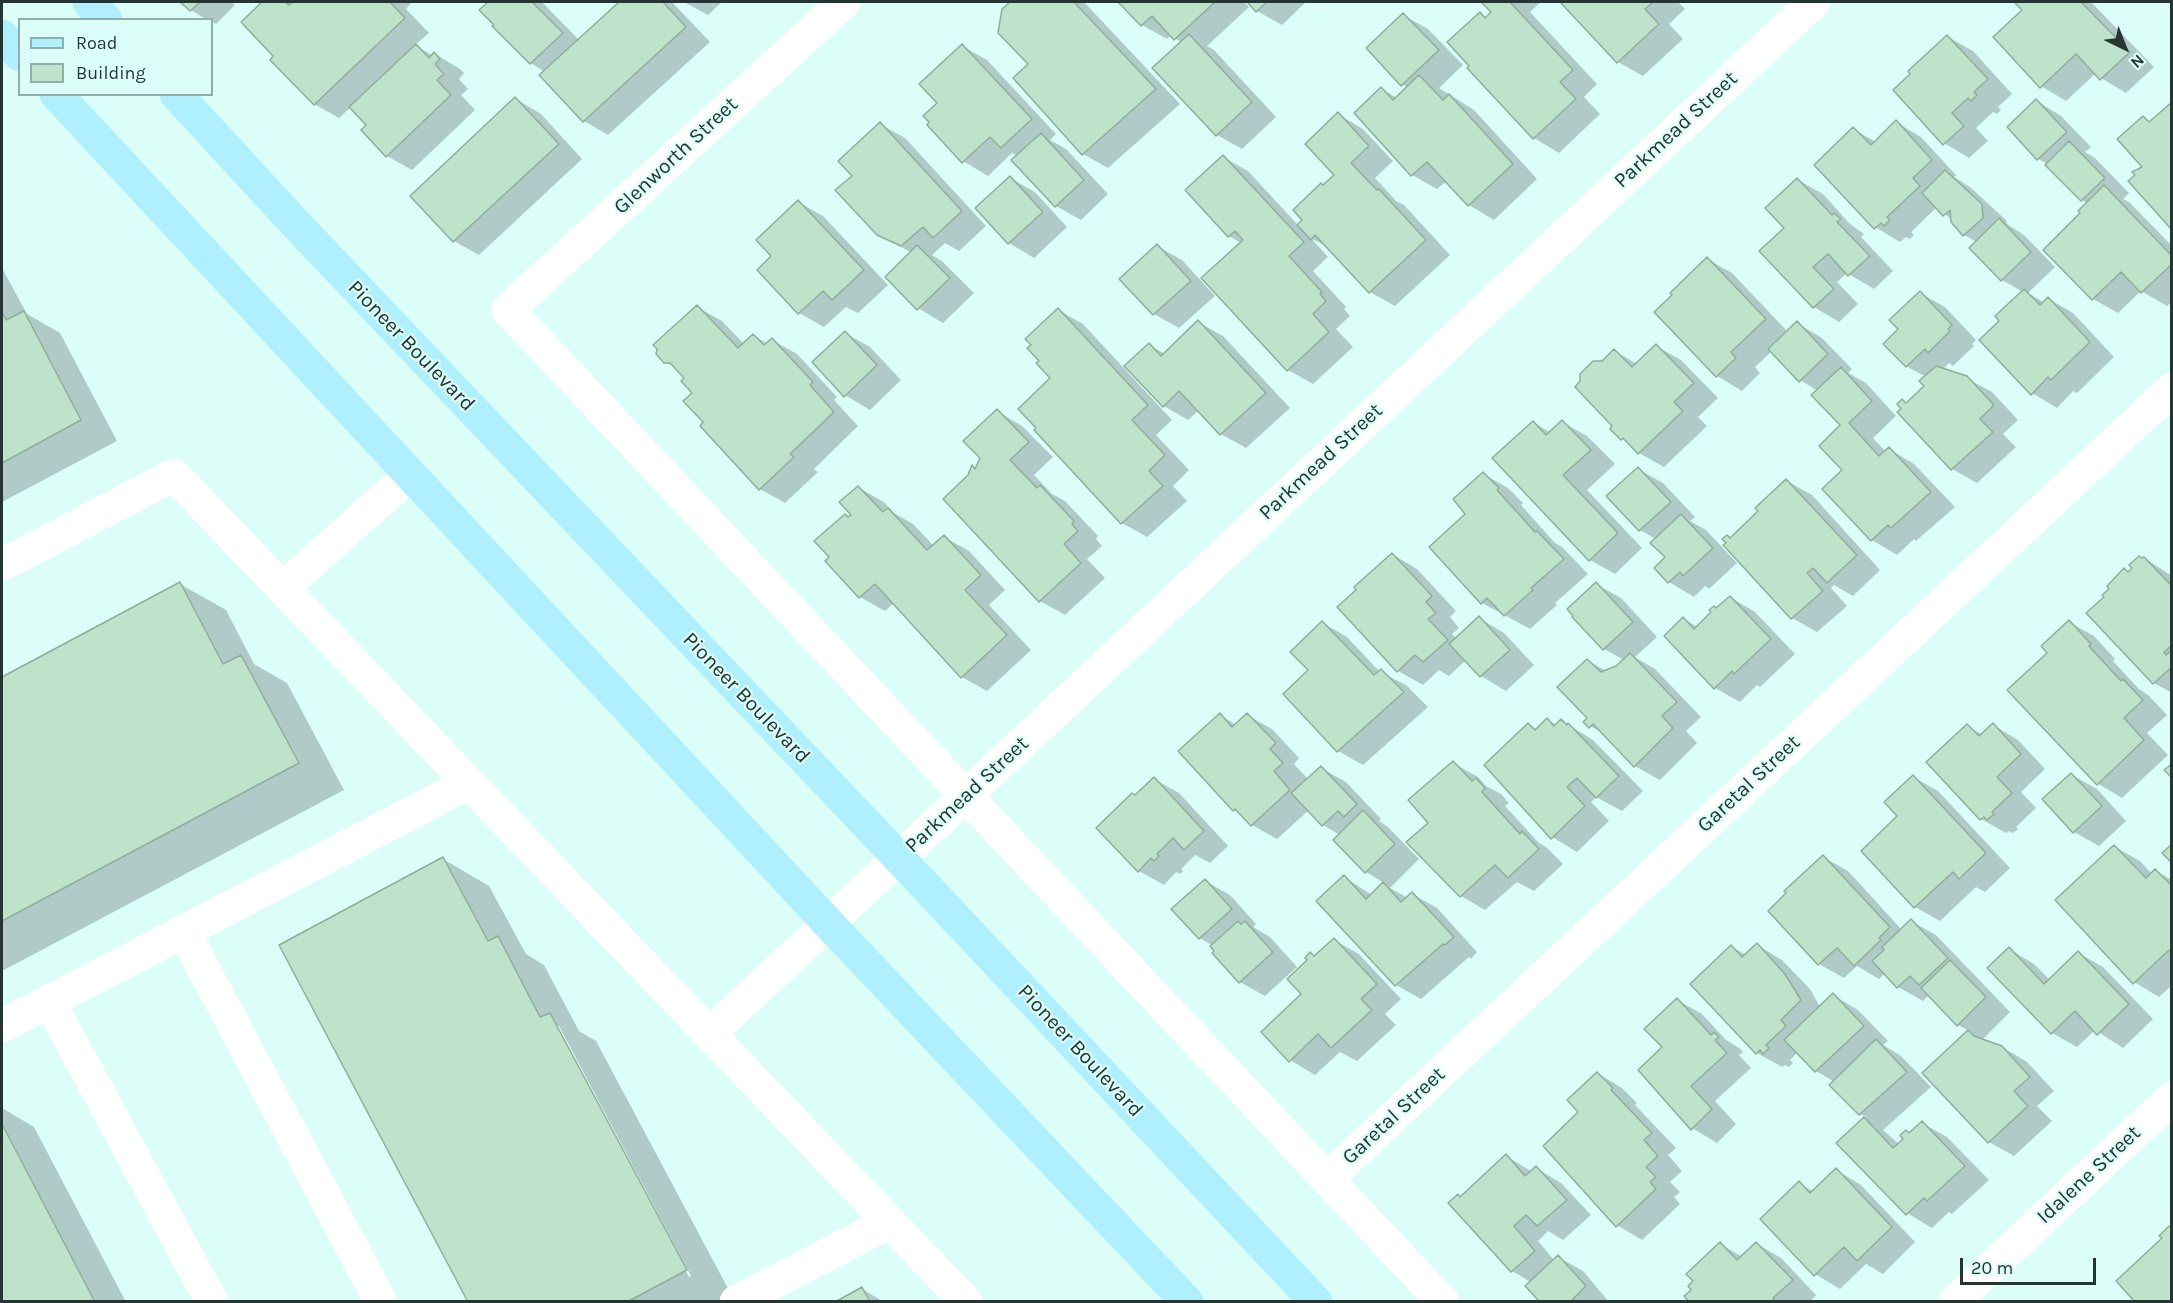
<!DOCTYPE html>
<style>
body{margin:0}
#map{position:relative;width:2173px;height:1303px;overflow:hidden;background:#dcfef9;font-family:Karla,sans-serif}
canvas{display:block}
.frame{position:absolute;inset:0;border:3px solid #253533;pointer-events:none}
.legend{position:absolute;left:18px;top:18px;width:195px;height:78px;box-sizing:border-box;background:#dcfef9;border:2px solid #93aeaa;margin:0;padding:8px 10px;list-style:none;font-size:18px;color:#253533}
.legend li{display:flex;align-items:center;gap:12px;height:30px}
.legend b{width:30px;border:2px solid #93aeaa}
.north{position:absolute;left:2095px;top:18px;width:60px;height:60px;-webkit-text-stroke:4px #dcfef9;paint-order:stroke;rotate:137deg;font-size:16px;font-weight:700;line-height:24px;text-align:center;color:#253533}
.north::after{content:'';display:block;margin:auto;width:21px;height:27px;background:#253533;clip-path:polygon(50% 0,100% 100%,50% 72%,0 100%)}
.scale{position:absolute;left:1960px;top:1258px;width:136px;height:27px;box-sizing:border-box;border:3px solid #253533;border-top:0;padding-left:8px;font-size:18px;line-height:21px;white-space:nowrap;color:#253533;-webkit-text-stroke:4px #dcfef9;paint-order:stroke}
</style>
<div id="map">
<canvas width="2173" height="1303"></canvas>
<div class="frame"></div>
<ul class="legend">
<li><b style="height:8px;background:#b0f0fe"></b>Road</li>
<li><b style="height:16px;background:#bee3ca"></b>Building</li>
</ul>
<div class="north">N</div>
<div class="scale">20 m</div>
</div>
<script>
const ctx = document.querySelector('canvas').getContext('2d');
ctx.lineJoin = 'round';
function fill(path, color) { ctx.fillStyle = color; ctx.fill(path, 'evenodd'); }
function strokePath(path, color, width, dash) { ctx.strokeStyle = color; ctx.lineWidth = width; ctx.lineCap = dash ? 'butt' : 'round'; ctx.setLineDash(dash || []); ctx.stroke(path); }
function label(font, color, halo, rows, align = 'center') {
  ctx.font = font + ' Karla,sans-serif'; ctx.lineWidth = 4.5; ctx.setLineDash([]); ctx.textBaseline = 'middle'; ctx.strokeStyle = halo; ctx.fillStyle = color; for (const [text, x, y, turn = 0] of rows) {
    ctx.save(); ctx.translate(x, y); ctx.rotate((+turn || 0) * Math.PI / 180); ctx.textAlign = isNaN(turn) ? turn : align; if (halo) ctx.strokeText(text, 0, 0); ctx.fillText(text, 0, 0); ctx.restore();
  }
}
const shadow = new Path2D(`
 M183,2H231L235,5L216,24L212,22V20H207L191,10Z
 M264,2H412L406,9L429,33L415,45L433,56L435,54L460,69L464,73L459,79L468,89L461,95L475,110L412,170L387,156L368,125L351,107L339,118L314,104L275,56L243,22Z
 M490,2H542L579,40L621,2H672L710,42L608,135L584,121L545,72L531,63L481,10Z
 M684,2H722L708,15Z
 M1012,2H1084L1180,104L1108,168L1083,154L1015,78L1030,65L1003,9Z
 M1120,2H1244L1249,7L1207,46L1214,50L1276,117L1242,149L1217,135L1182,43L1171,35L1167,39L1142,25Z
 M1249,2H1306L1282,25L1257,11Z
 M1483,2H1541L1530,12L1597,84L1584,97L1600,114L1559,153L1534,138L1469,68L1480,13L1487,18L1493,12Z
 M1562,2H1678L1685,9L1669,24L1683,39L1643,76L1618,62Z
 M2016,2H2091L2154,67L2126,93L2101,78L2096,73L2066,101L2041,86L2024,10Z
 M1403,15L1428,29L1463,65L1439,88L1474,110L1537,179L1494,220L1469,205L1447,181L1437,189L1412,175L1382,89L1397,98L1408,88L1402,84Z
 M1948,37L1973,51L2012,94L1998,107L2001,110L1997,114L1993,112L1976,128L1988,141L1969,158L1944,143Z
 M962,46L987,60L1056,134L1050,140L1066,149L1108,194L1081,220L1056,206L1018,156L1012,153L988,176L963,161L939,103Z
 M516,99L541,114L582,159L479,255L454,241Z
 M2037,101L2061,116L2091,147L2085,152L2095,158L2129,193L2123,199L2129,202L2172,246V302L2167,306L2141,291L2118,313L2093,299L2082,213L2087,203L2082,200L2048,164L2038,159Z
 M1338,114L1363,129L1393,161L1375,178L1396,201L1404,205L1450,255L1395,306L1370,292L1331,249L1311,238L1328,257L1313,271L1346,307L1344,309L1350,316L1336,329L1353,347L1313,384L1288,370L1241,243L1229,236L1187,190L1223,157L1248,171L1298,225L1304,220L1324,186L1336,175Z
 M1896,122L1921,137L1956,175L1954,177L1970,187L2006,220L2007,224L2024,235L2055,267L2028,293L2045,303L2049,299L2073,313L2114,357L2077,393L2073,391L2057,408L2032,393L2002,321L2023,292L2002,280L1977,242L1964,235L1952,220L1937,207L1911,232L1914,235L1910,239L1906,237L1900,242L1875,227L1853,129L1876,142Z
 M880,124L905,138L986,226L959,251L945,243L932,255L942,261L974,293L943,323L918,308L912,253L878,234L854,176Z
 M1010,178L1035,192L1067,227L1034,258L1009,243L977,209Z
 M1798,180L1823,194L1850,224L1864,234L1861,237L1893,271L1874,289L1847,273L1837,282L1858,304L1839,322L1814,307L1761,251L1786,228Z
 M798,202L823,216L888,285L858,313L846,307L824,327L799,313L759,270L773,256Z
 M1157,246L1182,260L1215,296L1179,328L1154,314Z
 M1707,259L1732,273L1788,332L1797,323L1822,338L1852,369L1848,373L1866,383L1896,416L1873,438L1886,452L1889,449L1914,464L1955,507L1916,541L1914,539L1897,555L1872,540L1824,489L1844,470L1842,426L1818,391L1800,380L1772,351L1755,367L1760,373L1742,391L1717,376L1656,312Z
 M2,268L27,314L60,333L117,441L2,502Z
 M1920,293L1945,307L1976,340L1972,344L1974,346L1953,366L1949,363L1943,369L1966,378L1992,392L2018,420L2003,434L2016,447L1977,483L1952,469L1903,409V401L1907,404L1926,386V377L1906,366L1900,329Z
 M697,307L722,321L744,344L753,335L768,344L772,340L797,354L837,397L834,400L858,426L814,469L818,472L785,503L760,489L705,423L694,393L686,378L677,368L665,362Z
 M1058,310L1083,324L1172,420L1156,435L1189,470L1173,486L1187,501L1147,537L1122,523L1036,430L1053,378Z
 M1198,322L1223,336L1290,408L1246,448L1221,434L1199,410L1188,420L1164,406L1149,345L1165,354Z
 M845,333L870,347L901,380L870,410L845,395Z
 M1656,346L1681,360L1718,398L1698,417L1707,426L1664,467L1639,453L1631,444L1622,439L1614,426L1615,351L1637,364Z
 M997,411L1022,426L1053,457L1034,475L1052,494L1065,501L1098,536L1096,539L1102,546L1087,559L1105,578L1065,615L1040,601L969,476L973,467L976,469L982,457Z
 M1533,422L1551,433L1562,422L1587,436L1615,464L1587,490L1642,548L1615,574L1590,560L1494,458Z
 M1638,469L1663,483L1695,517L1690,521L1706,530L1737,563L1709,589L1705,586L1694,597L1669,582L1667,557L1656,539L1640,530L1609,496Z
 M1483,474L1508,488L1523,503L1521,505L1555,543L1562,547L1588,574L1555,603L1557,605L1530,629L1482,603L1467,514Z
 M1787,481L1812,495L1880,570L1853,596L1834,585L1831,588L1847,606L1817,632L1792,618L1725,545L1761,511Z
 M859,488L884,502L894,513L913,524L934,546L944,537L969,551L1005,590L989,605L1031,650L987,691L962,677L894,603L885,611L860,597L827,561L831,557L849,518L853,515Z
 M1392,554L1417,569L1456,611L1450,617L1459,628L1452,634L1457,639L1479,618L1504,633L1534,665L1506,691L1481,676L1466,660L1449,676L1439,670L1423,685L1398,671Z
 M2144,558L2172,576V693L2154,683L2129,573Z
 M180,584L226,610L254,664L287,683L344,790L2,971V678Z
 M1596,584L1621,598L1657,637L1635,657L1655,669L1701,717L1686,731L1697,743L1660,780L1635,766L1606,735L1590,726L1587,660L1606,671L1617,667L1624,660L1604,649Z
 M1730,597L1755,612L1795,654L1760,687L1757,685L1740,702L1715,688L1683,619L1698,627Z
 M2069,622L2094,636L2115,659L2113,661L2139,689L2148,695L2167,715L2147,733L2168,755L2122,798L2097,783L2049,653Z
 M1323,623L1347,637L1380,672L1406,685L1428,707L1363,765L1338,751L1285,694L1310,671Z
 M1220,715L1236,725L1247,715L1272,729L1299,758L1294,764L1308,779L1321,768L1346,782L1381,819L1379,821L1388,827L1419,859L1390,888L1408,898L1412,894L1437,908L1477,952L1471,959L1469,957L1421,999L1396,985L1318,901L1344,877L1372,895L1384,883L1366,872L1340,835L1323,825L1309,810L1277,839L1252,825L1243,815L1234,810Z
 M1547,720L1557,725L1562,721L1593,740L1643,791L1622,811L1596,797L1591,802L1609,821L1577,852L1552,837L1529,725L1538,730Z
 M1993,725L2018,740L2045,769L2021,792L2036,808L2016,827L2018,829L2013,833L2009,831L2006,833L1981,819L1967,726L1983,735Z
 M1453,763L1478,777L1486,786L1501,794L1509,803L1505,806L1538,842L1547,848L1563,864L1534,891L1517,882L1485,910L1461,896L1430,823Z
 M2072,775L2097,789L2126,821L2099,846L2074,832Z
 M1913,777L1938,791L2010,868L1985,892L1976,887L1940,921L1915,907L1900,817Z
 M1154,779L1179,793L1228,846L1210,863L1195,855L1181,869L1183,871L1180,874L1176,872L1164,885L1139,871L1136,796Z
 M2115,847L2140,861L2152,874L2156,871L2172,880V985L2159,997L2134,982Z
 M1823,857L1848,871L1902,930L1911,921L1936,935L2010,1012L1982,1040L2002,1047L2027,1062L2054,1091L2037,1106L2052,1121L2014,1156L1989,1142L1969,1031L1958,1025L1929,995L1923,1001L1898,987L1885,973L1879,979L1857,966L1844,978L1819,964L1770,911Z
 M443,859L489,886L526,954L544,965L579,1031L596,1041L732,1296L722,1302H470ZM555,1026H559L691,1276L689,1277Z
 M1205,881L1230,895L1256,924L1253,927L1270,937L1297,967L1265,996L1240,982L1214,953L1216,951L1213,946L1200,938L1173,909Z
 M1334,940L1359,954L1401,999L1385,1014L1396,1025L1357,1061L1340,1052L1315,1075L1290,1060L1315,957Z
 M1757,945L1782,960L1810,989L1820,1007L1833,995L1858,1010L1888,1041L1883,1045L1901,1056L1931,1087L1883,1130L1899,1144L1922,1123L1947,1137L1989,1180L1952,1214L1949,1212L1932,1228L1907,1213L1838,1143L1866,1117L1860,1114L1835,1082L1816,1071L1798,1052L1790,1060L1793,1063L1789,1067L1785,1065L1782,1067L1757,1053L1692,984L1732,947L1746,955Z
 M2009,949L2034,964L2050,980L2078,953L2103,967L2153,1019L2123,1048L2095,1030L2077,1047L2052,1033Z
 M1677,1000L1702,1014L1726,1040L1739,1048L1743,1052L1739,1055L1751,1068L1715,1101L1736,1124L1717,1143L1692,1128L1664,1047Z
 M1597,1073L1622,1088L1637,1103L1635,1105L1676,1148L1668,1155L1682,1171L1670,1182L1680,1192L1674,1197L1680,1204L1642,1240L1617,1225L1580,1112Z
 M2,1108L34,1127L126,1302H2Z
 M1506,1156L1531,1171L1536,1168L1561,1183L1591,1215L1563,1240L1548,1231L1538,1241L1554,1260L1558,1257L1583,1271L1609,1302H1542L1531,1282L1512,1271L1450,1203L1461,1198Z
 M1836,1170L1861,1185L1915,1242L1883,1274L1866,1264L1840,1289L1815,1274L1799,1183L1814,1192Z
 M1720,1244L1743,1257L1757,1244L1781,1258L1816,1295L1810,1302H1691L1693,1290Z
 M862,1289L884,1302H838Z`);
const building = new Path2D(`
 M180,2H200L190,11Z
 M262,2H285L289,5L293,2H390L405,18L314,105L270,60L273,56L241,22Z
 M488,2H532L563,33L530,64L492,26L494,25L479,10Z
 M619,2H663L686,27L583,122L539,75Z
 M1010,2H1074L1156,89L1082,155L1013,78L1028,64L998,33L1002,9Z
 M1118,2H1215L1174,40L1152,16L1141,26Z
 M1247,2H1267L1256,12Z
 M1481,2H1510L1573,70L1560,82L1576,99L1533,139L1467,68L1469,66L1447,42L1480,12L1485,18L1491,12Z
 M1560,2H1653L1645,9L1659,24L1617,63Z
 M2014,2H2081L2130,52L2100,80L2076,54L2040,88L1993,37L2022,10Z
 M1403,13L1439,50L1401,86L1366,48Z
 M1189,34L1252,102L1216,136L1152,68Z
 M1947,35L1988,79L1974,92L1977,95L1971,101L1968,98L1952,113L1964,126L1943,145L1893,90L1910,74L1908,71Z
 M416,44L429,58L434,52L440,59L435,64L444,74L437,80L451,95L386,157L361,130L366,125L349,107Z
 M962,44L1032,119L1001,148L990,137L962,163L927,125L929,122L923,116L937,103L919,84Z
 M1419,75L1443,100L1449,94L1513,164L1468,206L1427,162L1411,176L1354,113L1381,87L1393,100Z
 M515,97L559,144L453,242L410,196Z
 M2036,99L2067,132L2037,160L2007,127Z
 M2172,102V230L2128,181L2135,175L2132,172L2142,167L2117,139L2143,116L2149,122Z
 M1338,112L1369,146L1351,163L1377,190L1379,189L1426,240L1369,293L1315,235L1311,240L1297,225L1302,220L1293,210L1321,183L1323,185L1334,175L1305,144Z
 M1896,120L1932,160L1913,178L1920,186L1887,217L1890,220L1884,226L1881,223L1874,229L1814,165L1853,127L1871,145Z
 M880,122L962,211L933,238L923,227L901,246L877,235L835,190L852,176L838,161Z
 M1041,133L1084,180L1055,207L1011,160Z
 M2069,141L2105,178L2081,201L2045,165Z
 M1223,155L1304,242L1289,256L1322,292L1320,294L1326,301L1313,314L1329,332L1287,371L1201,278L1243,240L1235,231L1228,237L1185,190Z
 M1945,170L1982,204L1983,218L1963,236L1951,222L1950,210L1943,216L1922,193Z
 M1010,176L1043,212L1008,244L975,208Z
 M1797,178L1832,215L1834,213L1841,219L1837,222L1870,256L1848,276L1828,254L1813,267L1834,289L1813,308L1759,251L1784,228L1765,208Z
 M2104,185L2172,256V264L2141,293L2121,272L2092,300L2043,250L2080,213L2078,211Z
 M798,200L864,270L832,300L823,291L798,314L757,270L771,256L756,240Z
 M1999,218L2031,252L2001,281L1969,248Z
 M1157,244L1191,281L1153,315L1119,279Z
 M917,245L950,278L917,310L885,277Z
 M1707,257L1766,319L1731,352L1736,358L1716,377L1654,312L1672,295L1670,293Z
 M2024,289L2040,305L2048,297L2090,342L2051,380L2048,377L2031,395L1979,340L1999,321L1995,316Z
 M1920,291L1952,325L1948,329L1950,331L1928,353L1925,349L1906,367L1883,344L1898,329L1889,320Z
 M697,305L738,348L753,334L764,345L772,338L813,382L810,385L834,412L790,454L794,457L759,490L700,426L703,422L683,401L692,393L681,381L684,378L670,363H664L656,354L657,349L653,345Z
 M1058,308L1148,405L1132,420L1165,455L1149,471L1163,486L1121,524L1034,430L1036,428L1018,409L1050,378L1036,363L1039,361L1027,348L1031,345L1025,339Z
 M24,311L81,420L2,463V312L6,320Z
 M1198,320L1266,393L1220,435L1179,391L1163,407L1124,366L1149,343L1161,356Z
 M1797,321L1828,354L1799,382L1768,349Z
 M845,331L877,365L844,397L812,362Z
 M1656,344L1694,383L1674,402L1683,411L1638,454L1623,438L1621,440L1610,429L1612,426L1575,387L1580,381V374L1593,361H1602L1614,349L1632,367Z
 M1936,366L1967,376L1994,405L1980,419L1993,432L1951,470L1897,412L1901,409L1897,404L1902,399L1906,403L1924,386L1919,381Z
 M1841,367L1872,401L1849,423L1879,456L1889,447L1931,492L1891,528L1888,525L1871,541L1822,489L1842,470L1819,446L1840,425L1811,395Z
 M997,409L1029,442L1010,460L1037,488L1040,485L1074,521L1072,524L1078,531L1064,544L1081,563L1039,602L943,499L968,475L972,465L975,469L980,458L963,441Z
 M1562,420L1591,450L1563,475L1618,533L1589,561L1492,458L1533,421L1546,435Z
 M1638,467L1671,502L1639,531L1606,496Z
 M1483,472L1499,488L1497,490L1535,532L1537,531L1564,559L1531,588L1533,590L1504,616L1487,598L1481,604L1429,547L1465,514L1453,499Z
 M1786,479L1857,555L1827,583L1813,568L1807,573L1823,591L1791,619L1723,545L1726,543L1722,539L1727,535L1730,538L1758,511L1755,508Z
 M858,486L883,512L888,508L927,550L944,535L981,575L965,590L1007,635L961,678L875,584L859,598L825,561L829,557L814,541L845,514L848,517L851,515L839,502Z
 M1681,514L1713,548L1683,576L1680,572L1668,583L1654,568L1665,557L1650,543Z
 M1392,553L1432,596L1426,602L1436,613L1428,619L1448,640L1423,662L1415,655L1397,672L1337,607L1356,590L1354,587Z
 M2139,556L2142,558L2144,557L2172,586V645L2164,652L2166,655L2172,650V667L2153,684L2086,613L2104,597L2102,595L2109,589L2107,586L2124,568L2128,572L2132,568L2129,565Z
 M180,582L223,664L241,655L299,763L2,921V677Z
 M1596,582L1633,622L1603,650L1572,617L1573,616L1567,609Z
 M1730,596L1771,639L1734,674L1732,671L1714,689L1664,636L1683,617L1694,629L1711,612L1709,610L1714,606L1716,608Z
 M1479,616L1510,650L1480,677L1449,644Z
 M2069,620L2091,644L2089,646L2121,681L2123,679L2143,700L2124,718L2144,740L2097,785L2007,690L2047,653L2041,646Z
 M1322,621L1374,675L1381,669L1404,692L1337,752L1283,694L1308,670L1290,652Z
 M1630,653L1677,702L1662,716L1673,728L1634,767L1593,724L1589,728L1583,722L1587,718L1557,687L1587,659L1601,672L1616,666Z
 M1220,713L1232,727L1247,713L1276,743L1270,749L1283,763L1274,771L1290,790L1251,826L1235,809L1233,811L1178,751Z
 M1547,718L1554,726L1561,719L1567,725L1568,723L1619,776L1596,798L1577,778L1567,787L1585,806L1551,839L1484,765L1528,723L1535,730Z
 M1993,723L2021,754L1997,777L2012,793L1992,812L1994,814L1987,820L1984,817L1980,820L1926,762L1967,724L1979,736Z
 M1453,761L1472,781L1476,778L1485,788L1482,792L1520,834L1522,831L1539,849L1508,878L1495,865L1460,897L1406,842L1428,823L1408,800Z
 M2172,764V778L2164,770Z
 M1321,766L1357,804L1344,817L1338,811L1322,826L1291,793Z
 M2071,773L2102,806L2073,833L2042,799Z
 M1913,775L1986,853L1959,879L1953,872L1914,908L1861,851L1897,816L1884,802Z
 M1154,777L1204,831L1184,850L1173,838L1157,854L1159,856L1154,861L1151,858L1138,872L1096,828L1132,793L1135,795Z
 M1363,810L1395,844L1365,873L1333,840Z
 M2172,844V863L2162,853Z
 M2114,845L2146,878L2155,869L2172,886V952L2169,950L2133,984L2055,900Z
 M1823,855L1890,927L1879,938L1881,940L1854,966L1837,948L1818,965L1768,911L1786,893L1784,891Z
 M443,857L488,941L498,936L540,1017L550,1013L687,1270L627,1302H468L279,945Z
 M1344,875L1366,899L1383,882L1401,902L1412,892L1454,937L1445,945L1443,944L1395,986L1316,901Z
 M1205,879L1232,909L1199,939L1171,909Z
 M1911,919L1948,958L1919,985L1910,976L1897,988L1872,961L1884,950L1882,947Z
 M1238,921L1241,924L1245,921L1273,952L1239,983L1212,953L1214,951L1210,946Z
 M1334,938L1377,984L1361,999L1372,1010L1331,1048L1318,1034L1289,1062L1261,1032L1301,994L1287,979L1307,960L1305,958L1310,952L1314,956Z
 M1757,943L1785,974L1801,1000L1781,1020L1786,1026L1766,1045L1769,1048L1763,1054L1760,1050L1756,1054L1690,984L1731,945L1742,957Z
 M2009,947L2044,984L2078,951L2129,1004L2097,1035L2075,1011L2051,1034L1987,968Z
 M1950,960L1986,997L1957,1026L1921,988Z
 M1833,993L1864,1026L1815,1072L1784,1040Z
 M1677,998L1711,1035L1714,1032L1719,1037L1715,1040L1727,1053L1691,1086L1712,1109L1691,1130L1638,1070L1662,1047L1644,1029Z
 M1968,1030L1974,1036L2002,1046L2030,1077L2014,1091L2028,1106L1988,1143L1922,1073Z
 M1876,1039L1907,1072L1859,1115L1829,1085Z
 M1597,1072L1613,1088L1611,1090L1652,1133L1644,1140L1658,1156L1646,1167L1656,1177L1650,1182L1656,1189L1616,1227L1543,1146L1578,1112L1567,1100Z
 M1864,1117L1893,1148L1903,1139L1900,1135L1906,1130L1909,1133L1922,1121L1965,1166L1927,1201L1924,1198L1906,1215L1836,1143Z
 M2,1124L95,1302H2Z
 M1506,1154L1525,1176L1536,1166L1567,1200L1537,1226L1526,1215L1514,1226L1535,1251L1511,1272L1448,1203L1458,1194L1460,1197Z
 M1836,1168L1892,1227L1857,1261L1844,1247L1814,1276L1760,1219L1799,1181L1810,1193Z
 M2169,1226L2172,1228V1302H2135L2116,1281L2162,1238L2159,1236Z
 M1720,1242L1737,1260L1756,1242L1793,1280L1773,1298L1776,1302H1689L1684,1296L1691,1290L1688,1286L1693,1281L1686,1274Z
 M1558,1255L1586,1286L1570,1302H1540L1525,1286Z
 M862,1287L870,1302H835Z`);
const minor = new Path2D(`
 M844,2L508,310L1443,1302
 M2,565L174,475L966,1302
 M283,588L411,474
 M184,932L381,1302
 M49,1001L212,1302
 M2,1026L469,783
 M709,1034L941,819L1814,2
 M1327,1179L2172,389
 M736,1302L890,1222
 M1954,1302L2172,1098`);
const major = new Path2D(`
 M89,2L106,20
 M2,36L20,55
 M56,94L828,923L1187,1302
 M176,94L292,220L899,858L1316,1302`);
const streetNames = [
 ["Parkmead Street",1676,130,-43],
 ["Glenworth Street",676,156,-43],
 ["Pioneer Boulevard",411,346,46],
 ["Parkmead Street",1321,462,-43],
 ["Pioneer Boulevard",746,698,46],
 ["Garetal Street",1749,784,-43],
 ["Parkmead Street",967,795,-43],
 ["Pioneer Boulevard",1080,1051,47],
 ["Garetal Street",1394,1116,-43],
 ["Idalene Street",2089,1175,-43]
];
fill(shadow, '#0003');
fill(building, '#bee3ca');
strokePath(building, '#8fad98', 1.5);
strokePath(minor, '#fff', 33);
strokePath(major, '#b0f0fe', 33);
label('21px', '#253533', '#dcfef9', streetNames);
</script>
